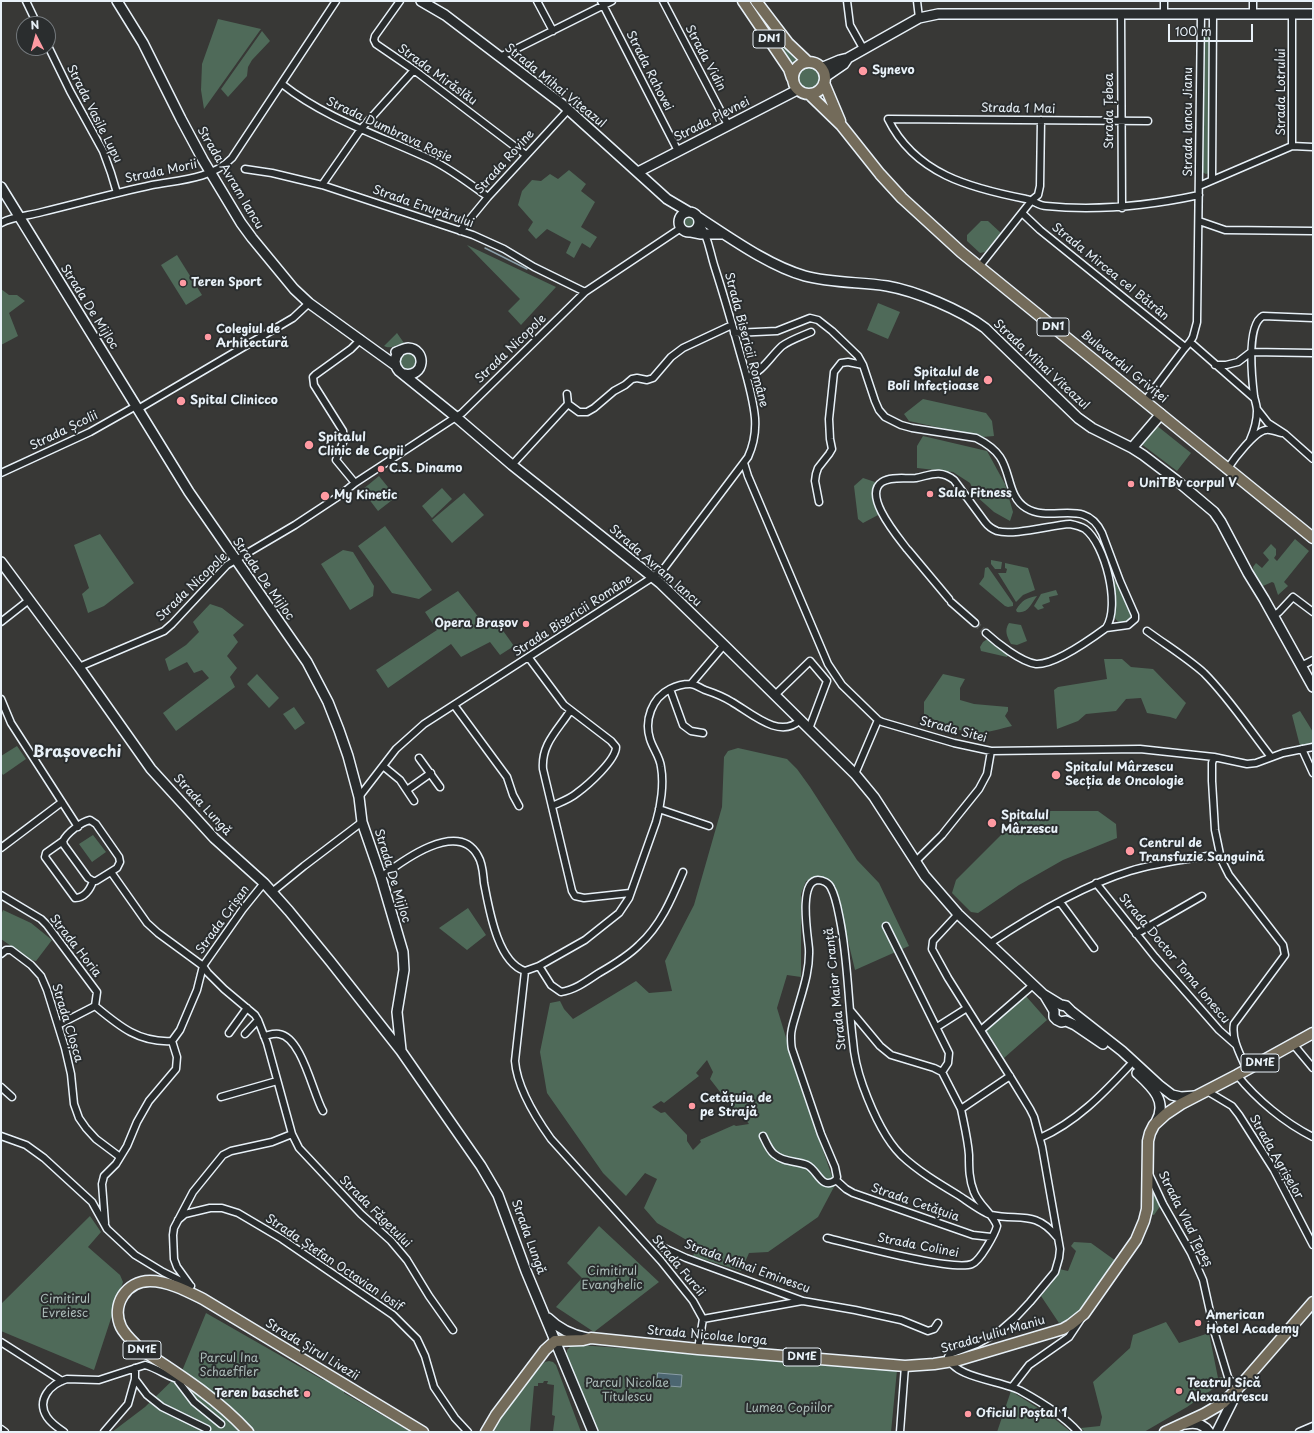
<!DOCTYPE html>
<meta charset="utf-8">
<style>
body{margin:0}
#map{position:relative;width:1314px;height:1433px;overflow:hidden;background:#383836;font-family:"Playpen Sans",sans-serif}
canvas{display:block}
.frame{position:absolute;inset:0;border:2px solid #e8f1f8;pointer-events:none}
.north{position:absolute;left:16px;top:16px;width:40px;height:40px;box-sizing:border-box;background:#2a2d2e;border:1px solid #767b7f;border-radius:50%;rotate:354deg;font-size:11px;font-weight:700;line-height:16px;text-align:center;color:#e8f1f8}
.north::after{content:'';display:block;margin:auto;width:14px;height:18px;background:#ff9aa2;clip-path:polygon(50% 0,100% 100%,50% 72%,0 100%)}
.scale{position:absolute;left:1168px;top:24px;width:85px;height:18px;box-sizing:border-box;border:2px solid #e8f1f8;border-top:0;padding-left:5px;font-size:12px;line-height:14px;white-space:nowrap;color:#e8f1f8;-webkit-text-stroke:3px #2a2d2e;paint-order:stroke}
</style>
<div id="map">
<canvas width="1314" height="1433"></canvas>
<div class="frame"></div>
<div class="north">N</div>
<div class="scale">100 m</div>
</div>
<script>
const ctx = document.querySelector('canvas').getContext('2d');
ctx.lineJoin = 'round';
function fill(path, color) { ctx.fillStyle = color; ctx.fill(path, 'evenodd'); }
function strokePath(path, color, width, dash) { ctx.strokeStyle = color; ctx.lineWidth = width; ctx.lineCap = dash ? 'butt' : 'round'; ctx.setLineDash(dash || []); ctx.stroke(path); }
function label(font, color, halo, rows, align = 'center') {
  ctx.font = font + ' "Playpen Sans",sans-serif'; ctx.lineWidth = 4; ctx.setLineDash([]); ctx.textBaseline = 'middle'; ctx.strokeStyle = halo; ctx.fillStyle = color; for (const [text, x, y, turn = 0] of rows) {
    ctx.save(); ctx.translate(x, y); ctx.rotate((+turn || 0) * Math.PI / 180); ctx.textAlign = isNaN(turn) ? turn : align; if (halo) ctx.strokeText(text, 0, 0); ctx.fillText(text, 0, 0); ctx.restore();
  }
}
const green = new Path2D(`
 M1170,1H1250V2H1170Z
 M218,19L261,29L204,109L201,90L202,64Z
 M771,27L798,59L790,64L769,28Z
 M1208,27L1210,29L1209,173L1206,174L1202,172L1203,29Z
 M262,31L270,41L252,60L248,67L247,76L228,97L221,89Z
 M796 78a13 13 0 1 1 26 0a13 13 0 1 1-26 0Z
 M569,170L586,184L581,191L595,202L581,227L597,237L590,248L582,243L574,258L566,253L571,242L547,229L536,239L528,230L533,222L518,205L522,191L532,180L541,181L550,174L558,179Z
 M682 222a7 7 0 1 1 14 0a7 7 0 1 1-14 0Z
 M981,221H988L1001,233L985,252L980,253L967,241V235Z
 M467,245L556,287L521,325L508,311L520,299Z
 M177,255L202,295L186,305L161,265Z
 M1,289L9,295H17L25,301L9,313L18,336L1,345Z
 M878,303L900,312L888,339L867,330Z
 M397,333L404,343C397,344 391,350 384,346Z
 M400 361a8 8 0 1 1 16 0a8 8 0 1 1-16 0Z
 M923,399L986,413L992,421L994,436L982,437L909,421L904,414Z
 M1156,425L1191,453L1177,471L1140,443Z
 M923,436L987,451L1005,484L1013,512L1010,521L994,512L976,496L970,483L953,472L917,468V446Z
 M379,476L396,497L378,511L362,490Z
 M863,478L875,482L880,514L863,523L858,519L854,486Z
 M442,488L452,499L432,518L422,506Z
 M464,493L484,515L452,543L432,520Z
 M385,526L432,590L419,599L392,593L358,546Z
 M100,534L134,583L104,606L88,613L82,594L89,588L74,545Z
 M1295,539L1309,551L1284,582L1288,586L1278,595L1274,583L1272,582L1263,586L1254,573L1253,567L1256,563L1262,568L1269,560L1263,553L1271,544L1276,549V555L1274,558L1277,561Z
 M343,550L353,552L374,586L373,596L350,610L321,564Z
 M991,560L1002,562L1001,569H995L991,564Z
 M1005,563L1028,568L1035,590L1023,595L1016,602L998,573H1006L1007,569L1005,568Z
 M988,567L1013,603V606L1008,607L1005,606L979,584L984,577L985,568Z
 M1114,579L1132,613L1131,618L1128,622C1109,625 1115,610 1115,598C1115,592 1115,585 1114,579Z
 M1056,590L1058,595L1049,597L1050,602L1042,605L1044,608L1038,610L1034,606L1041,594Z
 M458,591L487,628L496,621L514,646L500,655L490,642L461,657L451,644L388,688L376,670L437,630L425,612Z
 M1037,596C1031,604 1028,614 1017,612L1016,610C1022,600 1026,598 1037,596Z
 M210,604L222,608L244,625L233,635L238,642L227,656L237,668L230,677L235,687L176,731L163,713L209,678L202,670L194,673L187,662L169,671L165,659L186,645L199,632L193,622Z
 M1009,623L1021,625L1027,641L1017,645L1011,644C1007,636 1004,631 1009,623Z
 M989,638L1009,652L1007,657L981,651L980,647L983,642Z
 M1104,659H1122L1131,667L1153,669L1186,703L1176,719L1170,717L1147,713L1141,698L1126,699L1116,711L1086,714L1078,721L1057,729L1054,690L1058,687L1107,679Z
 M257,674L279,698L269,708L247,684Z
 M943,674L965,679L960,688V700L974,704L1008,707V711L1005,716L1012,726C999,729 983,735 969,732C955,730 936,722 924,714V702Z
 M294,707L305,723L295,730L283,714Z
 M1300,711L1313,732V743L1300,746L1292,715Z
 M17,746L26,759L3,775L1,772V756Z
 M738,748L787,759L797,769L810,787L857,860L879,883L909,946L855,970L835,886L820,876L806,881L801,894V977L787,975L777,1008L801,1087L835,1185L818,1217L768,1252L749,1253L741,1271L693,1256L697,1246L657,1223L644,1208L657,1179L645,1173L626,1196L603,1173L547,1093L540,1052L550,1003L560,1001L564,1009L573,1019L636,981L649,993L672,991L665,961L694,905L722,807L724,757L728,751ZM707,1060L713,1072L710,1079L738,1115H742L749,1124L736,1126L734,1125L700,1140L701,1142L693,1150L687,1141V1135L665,1112L661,1113L652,1107L661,1101L664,1103L699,1076L696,1073Z
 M1025,811H1098L1116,824L1117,838L1063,860L1019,885L978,913L971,912L952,893L956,880Z
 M93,835L106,852L92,862L79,844Z
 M468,908L486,935L467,950L439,928Z
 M3,910L31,923L52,940L36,961L31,960L1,939V915Z
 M1025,995L1047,1020L1004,1058L986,1030Z
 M1152,1190L1161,1205L1154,1215L1150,1214Z
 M90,1216L101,1232L88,1247L120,1275L123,1282L94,1370L1,1331V1304Z
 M599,1226L659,1282L594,1332L556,1307L582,1278L567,1263Z
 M1074,1242L1091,1243L1116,1261L1082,1308L1069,1320L1059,1323L1041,1296L1052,1283L1059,1269L1068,1271L1076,1251L1071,1246Z
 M206,1313L323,1380L336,1383L344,1387V1393L411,1432H112L145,1407L182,1371Z
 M1166,1322L1179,1343L1209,1333L1218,1378L1222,1377L1223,1382L1187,1407L1144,1432H1085L1081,1428L1100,1426L1102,1417L1093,1382L1130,1348L1133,1335Z
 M579,1345L799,1361L897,1370L891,1432H596L594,1429L567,1357V1350L571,1346Z
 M549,1361L553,1362L556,1365L581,1432H549V1431H553L555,1416L552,1415L554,1385L547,1384L548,1381H544L543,1383H538V1386H534L530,1431L542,1432H491L537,1368L545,1362Z
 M1011,1391L1052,1417L1071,1432H997Z`);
const water = new Path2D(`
 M658,1373L682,1375L681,1387L657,1385Z`);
const stream = new Path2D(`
 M485,248L527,269`);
const streetTunnel = new Path2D(`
 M975,623L986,633`);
const street = new Path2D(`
 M26,1L37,24
 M400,1L375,36L374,40L376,44L414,70L526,155
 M537,1L553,31
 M601,1L678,151
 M663,1L728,125
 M847,1L850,25L864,50
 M917,1L919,18
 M1164,1V14
 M1121,13L1122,208
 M1253,14V1
 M1292,14V146
 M48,46L70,91L103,151L111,173L117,193
 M500,57L612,1
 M282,84C326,119 381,136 432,160C452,170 470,184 488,197
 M1148,121L888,119C915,174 970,188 1026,199C1033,200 1039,206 1046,206C1097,211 1148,206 1199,195
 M245,169L272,173L322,185L473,235L504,249L534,267L585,292
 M1212,180L1213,14
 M322,185L361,129L414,70
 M1199,186L1292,146L1313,147
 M1022,213L1040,230L1185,347
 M1199,221L1225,230L1313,231
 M1,223C14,216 28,216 42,212C79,203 115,193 152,185C179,180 212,179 232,158L336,1
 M460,231L488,197L568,110
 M979,267L1032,200L1038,195L1040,186L1041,120
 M734,333L777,331L810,318L818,320L832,331L858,356L863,365L875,401L879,410L885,417L901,425L912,428L976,438C986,443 994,448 1000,457C1011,473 1008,497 1026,508C1052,524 1085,497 1102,533L1120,581L1135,615V619L1128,625L1106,628
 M1190,342L1254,398
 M1215,365H1226L1238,362L1251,352L1313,353
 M747,378C763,371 770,357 782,346C790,340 802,336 811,332
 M1145,401L1184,349L1190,342L1193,337L1197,322L1201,14
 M568,404L579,412H587L594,408L614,391L625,385L632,379L637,378L647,380L653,378L671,357L683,348L732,325
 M138,409L293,318L309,303
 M1257,409L1268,423L1285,434L1313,459
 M1250,440C1254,431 1257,421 1257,411C1257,406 1255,401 1254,396C1252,379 1246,325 1263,316L1313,318
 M744,463L748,476L828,664L842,685L878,720L882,722L954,743L991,751L1140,749L1214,757L1247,764L1256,763L1283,753L1313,747
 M512,465L568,404L567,394
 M1228,468C1234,459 1255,431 1266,430C1270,429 1277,432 1282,433
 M1,473L90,432L136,406
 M355,483L336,460L344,440L343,431L314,385L313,377L315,375L351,349L361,339
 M819,502L815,481L816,474L818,468L829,454L832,449L830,439L829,419L834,372L841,363L848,362L863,365
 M907,549C898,537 862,495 882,482C891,476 906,479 916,478C931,475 940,469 954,480L985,522C988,526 992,529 997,531C1013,536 1052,525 1070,524C1075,525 1080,526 1085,529C1105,544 1121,606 1106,628C1091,639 1054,665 1036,664C1021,662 997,643 986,633
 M908,550L949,599
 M951,602L975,623
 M1273,616L1279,612L1293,597L1313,612
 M1,622L29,600
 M1147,631C1166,645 1186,657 1204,673C1229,698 1249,729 1271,757
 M529,658L564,705L611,741L616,747C616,760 588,785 577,793C570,799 561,802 552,806
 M1301,666L1313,660
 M79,667L164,631L172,624L227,565L295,525L339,496L355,483L462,413L585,292L681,228
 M691,684L724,645
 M670,689L683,725L691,731L703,733
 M775,695L810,661L827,681L809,729
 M1,699L11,723L78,827
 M454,705L507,777L513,795L519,806
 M570,711C558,730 541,744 543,769L572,891L575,896L584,898L630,893
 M1302,749L1313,773
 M1214,757L1212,763V781L1215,830L1221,859L1229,875L1283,945L1285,955L1234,1024C1231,1039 1241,1056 1247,1070
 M419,758L440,787
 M383,766L400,780L414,801
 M855,774L878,720
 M407,790L431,773
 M359,797L396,749L424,724L653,577L665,567L748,457C754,444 756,432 755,418C753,396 746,374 740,353C732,324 724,296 715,268C710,253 708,235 699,222
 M659,809L709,826
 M90,820L96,824L119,857L120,862L117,868L96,881H93L88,878L64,845L63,841C67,833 81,822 90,820Z
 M63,841L46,853L45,857L75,898C84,898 90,890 93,881
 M1,848L62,802
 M916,861L942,835L979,789L987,774L991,751
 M111,872L147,923L158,933L203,966L208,973L224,989L255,1015L258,1020L267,1043L292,1134L299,1148L361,1214L391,1241L407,1260L429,1296L453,1330
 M381,877C402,861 458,819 478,856C483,864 483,874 484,883C489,908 497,962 525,971
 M1096,883L1155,957L1219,1030L1236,1045
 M272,892L304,866L362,822
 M1,895L41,919L47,925L97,992L95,1006L58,1025
 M1060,902L1094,948
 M958,914L933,941L932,949L948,978L1011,1078L1030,1109L1034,1117L1042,1147L1060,1249L1059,1258L1055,1272L1030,1302L1016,1317L1000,1331L977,1344L950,1354L948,1357C953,1378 1004,1381 1021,1391C1041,1402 1063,1415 1078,1432
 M886,926L949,1053L948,1063L942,1072
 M1136,934L1202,896
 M989,944C1031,916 1082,886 1130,871C1159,862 1190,859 1220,854
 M1,954L6,950H11L31,965L41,976L47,990L65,1048L71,1074L74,1104L79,1118L86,1128L96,1139L120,1157
 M539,966L551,985L561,992C575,990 587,981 599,973C613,965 628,956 639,945C661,925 672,898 683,872
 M525,971L539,966L585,940L619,913L629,898L656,822C661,806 664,783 661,767C660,757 653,749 650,739C644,720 652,698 670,689C676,686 684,684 690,684C695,684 700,688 705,690C714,693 724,697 732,702C751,713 780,740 800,720
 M525,971L515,1061C517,1087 536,1118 551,1139L661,1261L693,1301L703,1319L698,1349
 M95,1006C119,1026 139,1043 172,1041
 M850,1010L880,1046L891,1055L934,1068L942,1072L961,1109L1010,1076
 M937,1027L967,1008
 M981,1030L1033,985
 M229,1033L247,1008
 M245,1034L258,1020
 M264,1036C269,1035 274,1033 279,1034C302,1037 313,1094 323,1111
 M172,1041L180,1030L197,990L203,966L243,909L264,883
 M1293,1044L1313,1068
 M1237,1075C1257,1100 1285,1123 1313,1137
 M1,1087L12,1097
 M1207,1091L1232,1106L1239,1115L1274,1170L1313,1245
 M221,1097L277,1081
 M1,1136L26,1145L44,1158L92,1202L107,1229L135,1255L163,1272L191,1286
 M763,1136C766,1142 769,1150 774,1154C783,1162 796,1161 807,1165C818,1170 821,1191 836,1180L837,1177L835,1167L821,1134L792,1049C791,1045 791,1040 791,1036C791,1029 794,1021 796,1014C802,992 810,972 809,949C808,936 798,881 818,880C823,880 829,883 831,888C836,897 838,910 840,920C848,960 848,1001 853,1041C854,1056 858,1072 863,1086C871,1108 885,1139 901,1155C918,1171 938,1183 958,1195C966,1200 983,1213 991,1215C1020,1221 1035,1210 1057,1237
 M1040,1138C1076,1122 1103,1094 1129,1066
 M1149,1174L1163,1204L1191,1253L1203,1280L1215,1334L1228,1377L1229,1380L1240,1386
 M836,1180L846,1189L853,1193L973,1235L991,1237
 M178,1220L185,1214L210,1208H222L238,1213L282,1239L393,1315L417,1339L425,1356L434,1387L455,1418L468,1432
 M105,1223L102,1184L104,1176L116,1164L127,1146L137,1122L149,1101L176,1069L177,1057L172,1041
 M827,1238C852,1244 953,1272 972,1264C980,1261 995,1234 997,1226C993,1214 979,1205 974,1192C969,1180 969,1168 969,1155C968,1140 964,1124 961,1109
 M662,1247L686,1258L803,1301L855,1310L901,1320L928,1331L934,1329L938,1323
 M190,1285L177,1267L174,1259L173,1235L174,1228L193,1192L223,1155L231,1151L272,1142L292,1134
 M703,1319L802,1301
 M1,1342L62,1381
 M135,1379L147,1395L162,1407L207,1429
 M178,1381L194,1402L221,1424
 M1012,1387L1029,1365L1069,1337L1081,1319
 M1,1429L5,1432
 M64,1432C58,1428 51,1423 47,1417C36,1400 50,1384 67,1379L99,1380L145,1365C160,1369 171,1380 186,1381
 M104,1432L128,1404L135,1379V1368
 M900,1432L905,1366
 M1299,1432L1313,1426`);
const secondary = new Path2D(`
 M117,1L143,43L181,119L203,160L241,223L252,238L294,289L309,303L395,365
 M421,1L445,15L562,104L667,199L689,212
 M821,68L840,60L848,58L919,18L938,14H1313
 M825,77L844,64L848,58
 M638,172L797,90
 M1,187L189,492L307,662L328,702L339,730L348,756L359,797L362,822L381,877L403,952L404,970L397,1012L401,1050
 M679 222a10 10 0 1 1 20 0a10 10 0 1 1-20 0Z
 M698,217C729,237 769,266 805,276C831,283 860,282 887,286C916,291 961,310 985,328L1078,418L1092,428L1132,448L1143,455L1176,480L1214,512L1221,522L1248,573L1264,599L1313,687
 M691,232L701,234H723
 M400,351C394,357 393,364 399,371L456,417L512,465L660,583L724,645L855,774L874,797L925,876L958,914L1043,994L1061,1005L1066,1006L1071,1011L1122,1051L1159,1085L1172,1095L1181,1097L1195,1096
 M396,352C400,351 404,348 408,348C427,349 425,378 404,374
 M1132,448L1161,414
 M1,562L79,667L151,769L214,838L264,883L289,911L330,961L401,1051L481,1166L498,1195L526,1271L593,1432
 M1045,996L1054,1011V1017L1057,1020L1061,1022L1066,1021L1075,1025L1103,1044
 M1137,1073C1152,1087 1168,1101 1156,1122
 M548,1318C559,1329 572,1335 587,1338
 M1185,1424C1195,1422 1203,1423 1209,1432
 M1217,1432L1237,1392`);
const primary = new Path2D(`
 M743,1L789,69L792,78
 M756,1L788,43L808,62
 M793 78a16 16 0 1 1 32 0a16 16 0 1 1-32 0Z
 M824,83L840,121
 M810,95L841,125L880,174L902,198L961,252L1313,538
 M248,1432C217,1398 177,1373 139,1348C133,1342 125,1335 121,1327C111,1305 126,1281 150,1281C168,1281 187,1291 203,1299L423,1432
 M486,1432L496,1415L545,1350L555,1341L583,1340L591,1338L698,1349L905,1366L934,1364L959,1360L1063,1329L1070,1325L1084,1314L1136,1240L1144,1221L1147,1209L1148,1141L1150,1133L1154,1125L1166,1114L1181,1104L1237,1075L1313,1033
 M1165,1432L1204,1414L1223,1403L1240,1386L1313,1302`);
const markers = [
 [863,71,5,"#ff9aa2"],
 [183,283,4,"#ff9aa2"],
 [208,337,4,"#ff9aa2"],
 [988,380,5,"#ff9aa2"],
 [181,401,5,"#ff9aa2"],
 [309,445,5,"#ff9aa2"],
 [381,469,4,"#ff9aa2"],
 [1131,484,4,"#ff9aa2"],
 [930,494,4,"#ff9aa2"],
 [325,496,5,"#ff9aa2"],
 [526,624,4,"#ff9aa2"],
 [1056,775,5,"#ff9aa2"],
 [992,823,5,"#ff9aa2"],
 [1130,851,5,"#ff9aa2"],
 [692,1106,4,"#ff9aa2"],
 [1198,1323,4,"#ff9aa2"],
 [1179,1391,4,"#ff9aa2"],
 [307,1394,4,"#ff9aa2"],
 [968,1414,4,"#ff9aa2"]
];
const shields = [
 [769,39,32],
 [1053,327,32],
 [1260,1063,38],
 [142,1350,38],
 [802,1357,38]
];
const shieldNames = [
 ["DN1",769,39],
 ["DN1",1053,327],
 ["DN1E",1260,1063],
 ["DN1E",142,1350],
 ["DN1E",802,1357]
];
const streetNames = [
 ["Strada Vidin",705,58,62],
 ["Strada Rahovei",649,71,63],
 ["Strada Mirăslău",437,75,36],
 ["Strada Mihai Viteazul",555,86,39],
 ["Strada Lotrului",1282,92,-90],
 ["Strada 1 Mai",1018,109,1],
 ["Strada Țebea",1110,111,-90],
 ["Strada Vasile Lupu",94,114,63],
 ["Strada Plevnei",712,120,-27],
 ["Strada Iancu Jianu",1189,122,-90],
 ["Strada Dumbrava Roșie",389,130,25],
 ["Strada Rovine",505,162,-48],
 ["Strada Morii",161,172,-12],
 ["Strada Avram Iancu",230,178,59],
 ["Strada Enupărului",423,207,19],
 ["Strada Mircea cel Bătrân",1110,272,39],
 ["Strada De Mijloc",89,307,58],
 ["Strada Bisericii Române",746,340,75],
 ["Strada Nicopole",511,349,-44],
 ["Strada Mihai Viteazul",1041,365,43],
 ["Bulevardul Griviței",1124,367,39],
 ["Strada Școlii",64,431,-26],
 ["Strada Avram Iancu",655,566,41],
 ["Strada De Mijloc",263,579,55],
 ["Strada Nicopole",192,587,-44],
 ["Strada Bisericii Române",573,616,-33],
 ["Strada Sitei",953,730,15],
 ["Strada Lungă",202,805,47],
 ["Strada De Mijloc",392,876,73],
 ["Strada Crișan",223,920,-54],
 ["Strada Horia",75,946,52],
 ["Strada Doctor Toma Ionescu",1174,959,50],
 ["Strada Maior Cranță",836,989,-96],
 ["Strada Cloșca",67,1023,73],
 ["Strada Agrișelor",1276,1157,60],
 ["Strada Cetățuia",915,1203,19],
 ["Strada Făgetului",375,1212,45],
 ["Strada Vlad Țepeș",1185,1219,63],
 ["Strada Lungă",528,1237,70],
 ["Strada Colinei",918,1246,11],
 ["Strada Ștefan Octavian Iosif",334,1263,34],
 ["Strada Furcii",678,1266,50],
 ["Strada Mihai Eminescu",747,1267,20],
 ["Strada Iuliu Maniu",993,1335,-16],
 ["Strada Nicolae Iorga",707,1336,5],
 ["Strada Șirul Livezii",312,1350,31]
];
const poiNames = [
 ["Synevo",872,71],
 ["Teren Sport",191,283],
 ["Colegiul de",216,330],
 ["Arhitectură",216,344],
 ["Spitalul de",979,373,"right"],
 ["Boli Infecțioase",979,387,"right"],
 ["Spital Clinicco",190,401],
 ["Spitalul",318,438],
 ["Clinic de Copii",318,452],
 ["C.S. Dinamo",389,469],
 ["UniTBv corpul V",1139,484],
 ["Sala Fitness",938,494],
 ["My Kinetic",334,496],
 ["Opera Brașov",518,624,"right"],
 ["Spitalul Mârzescu",1065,768],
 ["Secția de Oncologie",1065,782],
 ["Spitalul",1001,816],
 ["Mârzescu",1001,830],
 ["Centrul de",1139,844],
 ["Transfuzie Sanguină",1139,858],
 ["Cetățuia de",700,1099],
 ["pe Strajă",700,1113],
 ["American",1206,1316],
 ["Hotel Academy",1206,1330],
 ["Teatrul Sică",1187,1384],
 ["Alexandrescu",1187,1398],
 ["Teren baschet",299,1394,"right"],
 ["Oficiul Poștal 1",976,1414]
];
const parkNames = [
 ["Cimitirul",612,1272],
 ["Evanghelic",612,1286],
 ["Cimitirul",65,1300],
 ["Evreiesc",65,1314],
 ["Parcul Ina",229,1359],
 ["Schaeffler",229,1373],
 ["Parcul Nicolae",627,1384],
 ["Titulescu",627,1398],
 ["Lumea Copiilor",789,1409]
];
const districtNames = [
 ["Brașovechi",77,753]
];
fill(green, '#4f6a59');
fill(water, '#4c6671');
strokePath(water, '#8a9ea7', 1);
strokePath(stream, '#8a9ea7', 1.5);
strokePath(streetTunnel, '#525453', 6, [6, 3]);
strokePath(street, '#e8f1f8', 9);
strokePath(secondary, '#e8f1f8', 12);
strokePath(primary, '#e8f1f8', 13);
strokePath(street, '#2a2d2e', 6);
strokePath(secondary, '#2a2d2e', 9);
strokePath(primary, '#736b5a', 10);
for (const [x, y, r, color] of markers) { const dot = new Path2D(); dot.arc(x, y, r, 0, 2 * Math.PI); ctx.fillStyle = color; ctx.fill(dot); strokePath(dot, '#2a2d2e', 1.5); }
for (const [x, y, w] of shields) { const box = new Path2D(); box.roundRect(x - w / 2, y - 9, w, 18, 3); ctx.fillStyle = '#2a2d2e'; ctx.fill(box); strokePath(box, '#e8f1f8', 1); }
label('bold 11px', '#e8f1f8', null, shieldNames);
label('12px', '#e8f1f8', '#2a2d2e', streetNames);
label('bold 12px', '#e8f1f8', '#2a2d2e', poiNames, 'left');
label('12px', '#abbbb8', '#2a2d2e', parkNames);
label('bold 16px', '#e8f1f8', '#2a2d2e', districtNames);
</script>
